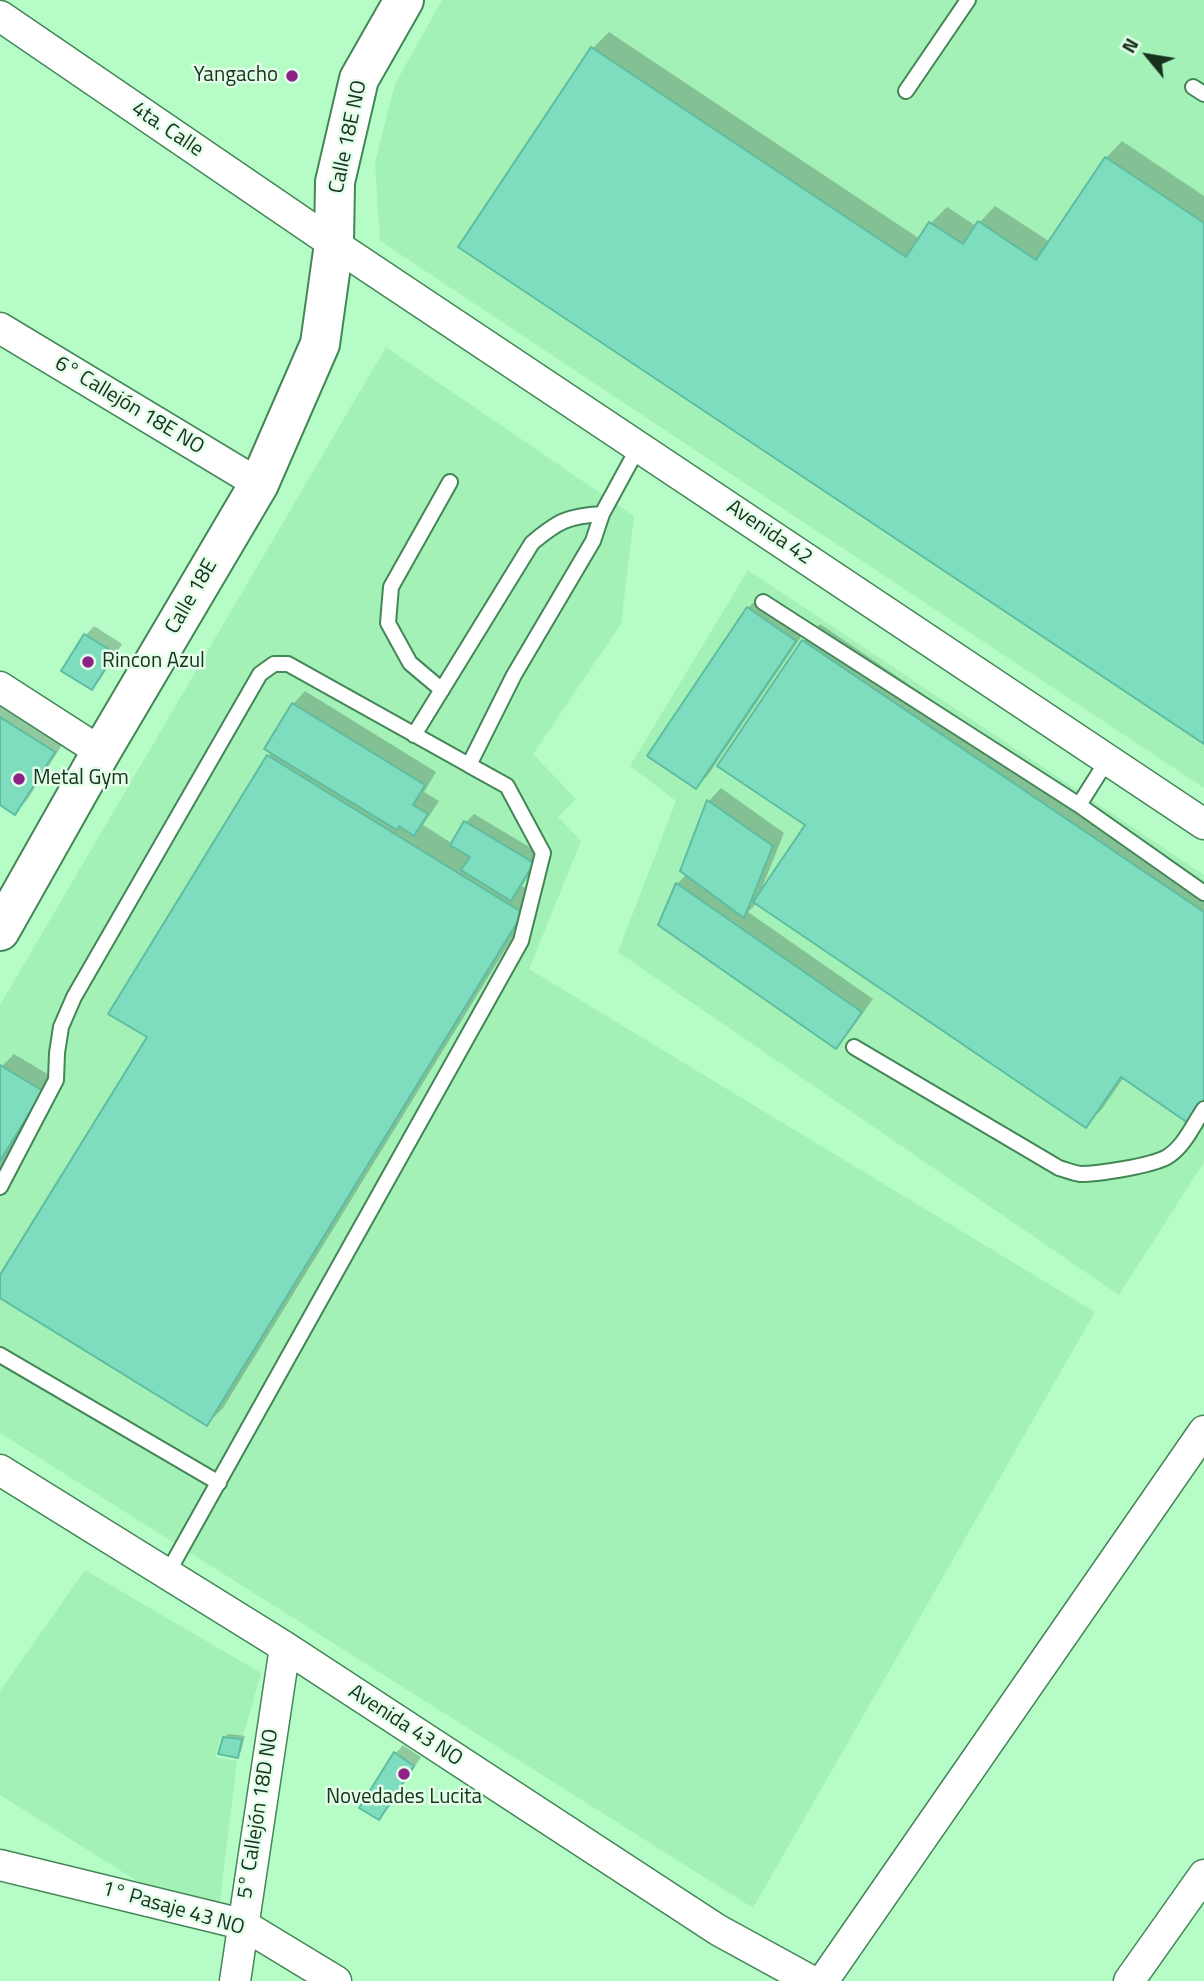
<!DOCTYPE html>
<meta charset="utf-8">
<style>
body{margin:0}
#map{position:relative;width:1204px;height:1981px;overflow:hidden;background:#b6fcc7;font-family:"Titillium Web",sans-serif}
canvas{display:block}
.north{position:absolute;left:1113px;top:21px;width:70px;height:70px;-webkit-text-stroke:5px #e3fee8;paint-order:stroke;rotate:300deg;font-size:19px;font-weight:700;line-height:28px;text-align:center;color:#16321e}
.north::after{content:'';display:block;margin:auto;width:24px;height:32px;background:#16321e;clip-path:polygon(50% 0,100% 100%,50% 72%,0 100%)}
</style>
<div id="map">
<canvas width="1204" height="1981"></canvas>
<div class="north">N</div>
</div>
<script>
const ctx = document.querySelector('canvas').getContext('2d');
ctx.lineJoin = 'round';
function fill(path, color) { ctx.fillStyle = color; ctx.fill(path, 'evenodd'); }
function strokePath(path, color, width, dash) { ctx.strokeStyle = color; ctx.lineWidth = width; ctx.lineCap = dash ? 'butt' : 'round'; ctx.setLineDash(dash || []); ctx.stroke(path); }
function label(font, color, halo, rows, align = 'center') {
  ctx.font = font + ' "Titillium Web",sans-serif'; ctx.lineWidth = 5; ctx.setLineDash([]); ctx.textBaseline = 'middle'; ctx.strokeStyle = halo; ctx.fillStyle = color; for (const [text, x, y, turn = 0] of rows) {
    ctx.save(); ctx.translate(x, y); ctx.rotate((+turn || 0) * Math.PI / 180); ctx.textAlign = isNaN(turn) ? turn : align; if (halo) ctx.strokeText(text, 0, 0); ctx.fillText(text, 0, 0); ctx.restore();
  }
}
const built = new Path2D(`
 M442,0H1204V788L380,241L375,163L395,84Z
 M386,347L634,516L621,624L533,754L576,799L558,817L581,841L529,969L1095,1312L753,1908L0,1433V1005Z
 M748,570L1204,875V1162L1119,1295L618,952L676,801L630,766Z
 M85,1570L261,1673L243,1737L221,1736L215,1757L237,1761L219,1909L153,1891L0,1795V1691Z`);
const shadow = new Path2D(`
 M609,32L920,239L931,223L947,207L976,226L995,206L1050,242L1106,158L1122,141L1204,196V742L460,247L593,48Z
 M760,596L807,628L708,775L696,787L748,608Z
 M820,624L1204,885V1105L1124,1077L1102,1109L1086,1125L757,903L748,912L873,999L848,1034L836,1047L677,884L687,874L682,870L709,801L721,788L784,833L761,890L808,825L720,765L804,641Z
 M94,626L122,644L100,680L91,688L63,671L86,635Z
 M305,691L436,772L424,792L439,801L423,825L453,844L466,822L474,814L541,854L522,886L538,896L223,1408L207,1424L0,1296V1278L149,1037L268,756L273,752L293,704Z
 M0,697L66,739L27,800L15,813L0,803Z
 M14,1054L54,1078L0,1167V1068Z
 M228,1734L245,1736L241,1752L237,1756L224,1738Z
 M403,1745L421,1757L387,1810L379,1818L395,1754Z`);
const building = new Path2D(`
 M591,47L906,257L929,222L963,244L978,221L1036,260L1105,157L1204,223V744L458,247Z
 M747,607L796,641L696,789L647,756Z
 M84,634L115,653L92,690L61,671Z
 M802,640L1204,912V1100L1188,1123L1121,1077L1086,1128L753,902L805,825L717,766Z
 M292,703L425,785L413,805L428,814L414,836L399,826L397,830L264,749Z
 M0,717L55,752L15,815L0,805Z
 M267,755L523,913L207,1426L0,1298V1275L147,1037L108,1014Z
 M707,800L773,846L744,918L680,871Z
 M464,821L534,863L511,901L461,870L470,857L450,845Z
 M676,883L862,1012L836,1049L658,925Z
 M0,1065L43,1091L0,1161Z
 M223,1737L242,1739L238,1758L218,1754Z
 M394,1752L414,1766L379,1820L359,1808Z`);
const lane = new Path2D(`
 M1193,87L1204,94
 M906,91L968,0
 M763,602L1079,805L1108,759
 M442,690L410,663L388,623L391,587L450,482
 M414,735L532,543C558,521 568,516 602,514
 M1079,805L1204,893
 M854,1047L1059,1168C1066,1170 1073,1173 1080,1174C1098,1174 1151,1166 1167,1157C1184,1147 1193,1125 1204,1109
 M0,1187L56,1080L57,1053L61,1027L74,997L260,674L274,664H288L469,765
 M0,1355L219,1483
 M167,1574L521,941L543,853L507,786L469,765L514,675L593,541L602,514L639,446`);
const street = new Path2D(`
 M0,16L334,244L1204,824
 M0,328L259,484
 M0,687L101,752
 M0,1470L285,1647L718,1930L811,1981
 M0,1865L242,1924L336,1981
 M235,1981L285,1647
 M823,1981L1204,1431
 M1129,1981L1204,1875`);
const secondary = new Path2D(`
 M0,931L101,752L259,484L320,344L334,244L335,182L359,79L404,0`);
const markers = [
 [292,76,7,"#8d2185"],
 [88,662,7,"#8d2185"],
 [19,779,7,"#8d2185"],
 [404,1774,7,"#8d2185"]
];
const poiNames = [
 ["Yangacho",278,76,"right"],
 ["Rincon Azul",102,662],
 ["Metal Gym",33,779],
 ["Novedades Lucita",404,1798,"center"]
];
const streetNames = [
 ["4ta. Calle",167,130,34],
 ["Calle 18E NO",349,137,-78],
 ["6° Callejón 18E NO",129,406,31],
 ["Avenida 42",769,533,34],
 ["Calle 18E",192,597,-60],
 ["Avenida 43 NO",405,1726,33],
 ["5° Callejón 18D NO",259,1814,-81],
 ["1° Pasaje 43 NO",173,1909,16]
];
fill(built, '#a4f1b8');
fill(shadow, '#0003');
fill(building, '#7edcbf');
strokePath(building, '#5ebda0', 2);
strokePath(lane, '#438657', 18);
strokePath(street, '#438657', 33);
strokePath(secondary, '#438657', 42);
strokePath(lane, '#fff', 14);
strokePath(street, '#fff', 30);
strokePath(secondary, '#fff', 38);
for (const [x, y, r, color] of markers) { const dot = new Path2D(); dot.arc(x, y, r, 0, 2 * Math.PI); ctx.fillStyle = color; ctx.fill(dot); strokePath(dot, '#e3fee8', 2.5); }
label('21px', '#16321e', '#e3fee8', poiNames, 'left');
label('21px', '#16321e', '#e3fee8', streetNames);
</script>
